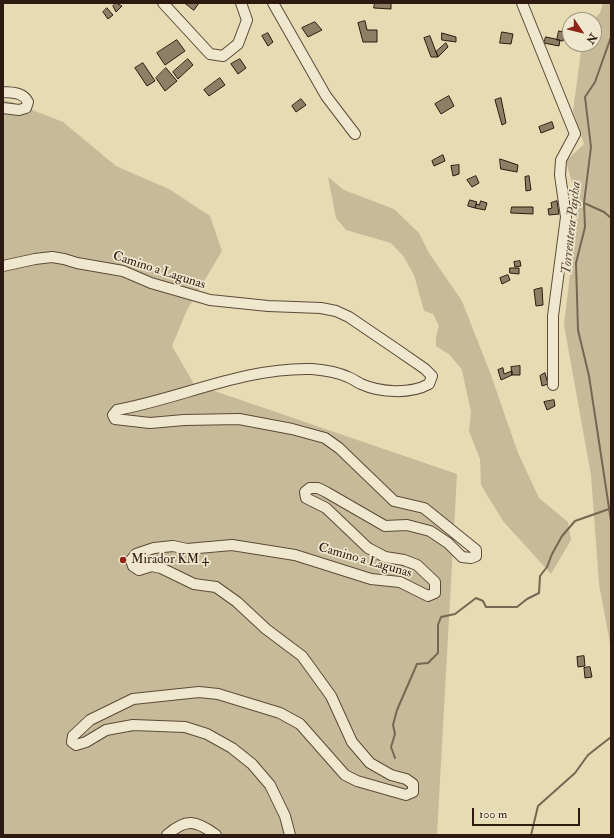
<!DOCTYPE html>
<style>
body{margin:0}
#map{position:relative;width:614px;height:838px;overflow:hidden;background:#e7dbb4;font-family:"IM FELL Double Pica",serif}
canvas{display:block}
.frame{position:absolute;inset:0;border:4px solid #2d1910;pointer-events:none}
.north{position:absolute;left:562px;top:12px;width:40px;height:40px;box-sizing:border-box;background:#efe8ce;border:1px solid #a19582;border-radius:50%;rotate:125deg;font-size:11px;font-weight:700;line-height:16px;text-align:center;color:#2d1910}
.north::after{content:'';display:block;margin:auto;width:14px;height:18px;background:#8f2418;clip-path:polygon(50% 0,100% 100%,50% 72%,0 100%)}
.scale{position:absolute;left:472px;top:808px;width:108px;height:18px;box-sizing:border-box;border:2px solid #2d1910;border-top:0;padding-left:5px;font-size:12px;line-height:14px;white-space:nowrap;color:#2d1910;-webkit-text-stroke:3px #efe8ce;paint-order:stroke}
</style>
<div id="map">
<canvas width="614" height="838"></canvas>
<div class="frame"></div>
<div class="north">N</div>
<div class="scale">100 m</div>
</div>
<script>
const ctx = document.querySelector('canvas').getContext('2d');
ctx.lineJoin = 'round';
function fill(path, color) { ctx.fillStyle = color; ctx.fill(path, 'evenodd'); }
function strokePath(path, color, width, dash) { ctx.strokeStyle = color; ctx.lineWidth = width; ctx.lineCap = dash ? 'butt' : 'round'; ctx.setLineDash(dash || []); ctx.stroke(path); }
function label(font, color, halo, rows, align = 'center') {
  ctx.font = font + ' "IM FELL Double Pica",serif'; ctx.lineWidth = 3.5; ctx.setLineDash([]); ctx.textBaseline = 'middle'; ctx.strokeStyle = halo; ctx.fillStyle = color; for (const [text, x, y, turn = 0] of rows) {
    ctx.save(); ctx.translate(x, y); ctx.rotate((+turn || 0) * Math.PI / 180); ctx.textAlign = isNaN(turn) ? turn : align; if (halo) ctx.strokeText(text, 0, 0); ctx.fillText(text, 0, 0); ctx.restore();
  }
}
const green = new Path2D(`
 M603,3H611V649L599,584L591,475L564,325L578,205L566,161L584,144L573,111L582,44H594L593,20L600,13Z
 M3,100L12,102L63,122L116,166L169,189L210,216L222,251L187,310L172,346L194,384L457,474L437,835H3Z
 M328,177L344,190L394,209L419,233L429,253L462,301L491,375L518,453L539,498L568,522L571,540L551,574L503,521L481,485L480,459L469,431L471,412L462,370L450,355L436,346V337L439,326L433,314L424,311L414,275L404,257L391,243L346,230L336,218Z`);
const stream = new Path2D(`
 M611,37L595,82L585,97L591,147L584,203L585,227L576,263L578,330L589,376L611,521
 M584,203L604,212L611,218
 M395,758L391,747L395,734L393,725L397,710L417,664L428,663L438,653V625L441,617L455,614L476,598L483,601L486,607H517L527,599L539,593L540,576L547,567L552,554L562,536L575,521L609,509
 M531,835L538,806L575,773L588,755L611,737`);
const building = new Path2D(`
 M116,3L122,6L116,12L113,6Z
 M185,3H199L194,10Z
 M375,3H391V9L374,8Z
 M107,8L113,15L108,19L103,12Z
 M365,21L367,30H377V42H363L358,23Z
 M315,22L322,30L308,37L302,28Z
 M559,31L565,32L563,41L557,40Z
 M502,32L513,34L511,44L500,43Z
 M268,33L273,42L268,46L262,36Z
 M442,33L456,37V42L442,40Z
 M430,36L436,52L438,57H431L424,38Z
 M546,37L560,40L559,46L544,43Z
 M177,40L185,51L165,65L157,53Z
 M446,43L448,47L438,57L436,52Z
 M188,59L193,65L178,79L173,72Z
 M240,59L246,68L238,74L231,64Z
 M143,63L155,81L147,86L135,68Z
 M166,68L177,81L165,91L156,78Z
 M220,78L225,85L209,96L204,90Z
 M449,96L454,106L441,114L435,104Z
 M501,98L506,123L502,125L495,100Z
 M301,99L306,105L296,112L292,106Z
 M552,122L554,128L541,133L539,127Z
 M443,155L445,161L434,166L432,161Z
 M500,159L518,165L517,172L501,169Z
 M459,165V174L453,176L451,166Z
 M476,176L479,183L472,187L467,180Z
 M529,176L531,190L526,191L525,177Z
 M470,200L477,202L475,208L468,206Z
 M481,201L487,203L485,210L475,208L476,204L479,205Z
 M557,201L559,214L549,215L548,209L552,208L551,203Z
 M512,207H533V214L511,213Z
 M520,261L521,266L515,267L514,262Z
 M510,268H519V274L510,273Z
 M508,275L510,280L502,284L500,278Z
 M542,288L543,305L536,306L534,290Z
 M520,366V375H512L511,367Z
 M503,368L504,374L512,371V375L501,380L498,370Z
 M545,373L548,384L542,386L540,376Z
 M554,400L555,406L547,410L544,402Z
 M584,656L585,666L578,667L577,657Z
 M590,667L592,677L585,678L584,668Z`);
const minor = new Path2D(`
 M163,3L210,54L223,56L238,44L247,20L241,3
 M273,3L326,96L355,134
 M522,3L575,134L561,160L560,175L566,217L553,316V385
 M3,92C13,93 23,92 28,102L26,108L19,110L3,108
 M3,266L35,259L52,257L64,259L77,263L123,271L151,283L210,300L268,306L321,308L336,311L349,317L399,351L425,369L432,376L429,384C411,394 381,393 361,384C357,382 353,379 348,377C337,372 324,370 312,369C245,367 182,398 117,410L113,415L115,419L150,423L184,420L239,419L292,429L325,438L339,448L394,501L424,508L476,550V556L471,558L462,557L448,543L430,531L407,525L385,526L326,492L318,488H310L305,492L306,498L326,508L368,548L385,557L404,560L417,565L435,582V593L428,596L400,582L371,579L295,555L232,545L187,549L173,546L154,548L136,554L131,560L133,566L139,570L152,566L161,568L194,584L216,587L237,602L266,629L302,656L331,696L352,742L370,763L391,775L406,779L413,784V792L406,795L357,781L345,775L300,724L280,713L218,694L199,692L133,699L90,720L73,736L72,742L76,745L86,742L106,730L133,725L185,727L207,734L232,748L252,764L270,785L285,816L290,835
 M167,835C186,818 196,820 216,835`);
const markers = [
 [123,560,4,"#8f2418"]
];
const streetNames = [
 ["Camino a Lagunas",159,271,18],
 ["Camino a Lagunas",365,561,16]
];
const poiNames = [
 ["Mirador KM 4",131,560]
];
const waterNames = [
 ["Torrentera Pajcha",572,228,-84]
];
fill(green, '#c7ba98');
strokePath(stream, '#776651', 2);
fill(building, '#8e7e65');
strokePath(building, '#2d1910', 1);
strokePath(minor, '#5c4a39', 12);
strokePath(minor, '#efe8ce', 10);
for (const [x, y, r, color] of markers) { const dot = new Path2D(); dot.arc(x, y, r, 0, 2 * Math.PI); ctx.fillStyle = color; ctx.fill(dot); strokePath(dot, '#efe8ce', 1.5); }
label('13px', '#2d1910', '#efe8ce', streetNames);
label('13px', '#2d1910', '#efe8ce', poiNames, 'left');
label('italic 14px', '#5e4c3b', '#efe8ce', waterNames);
</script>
